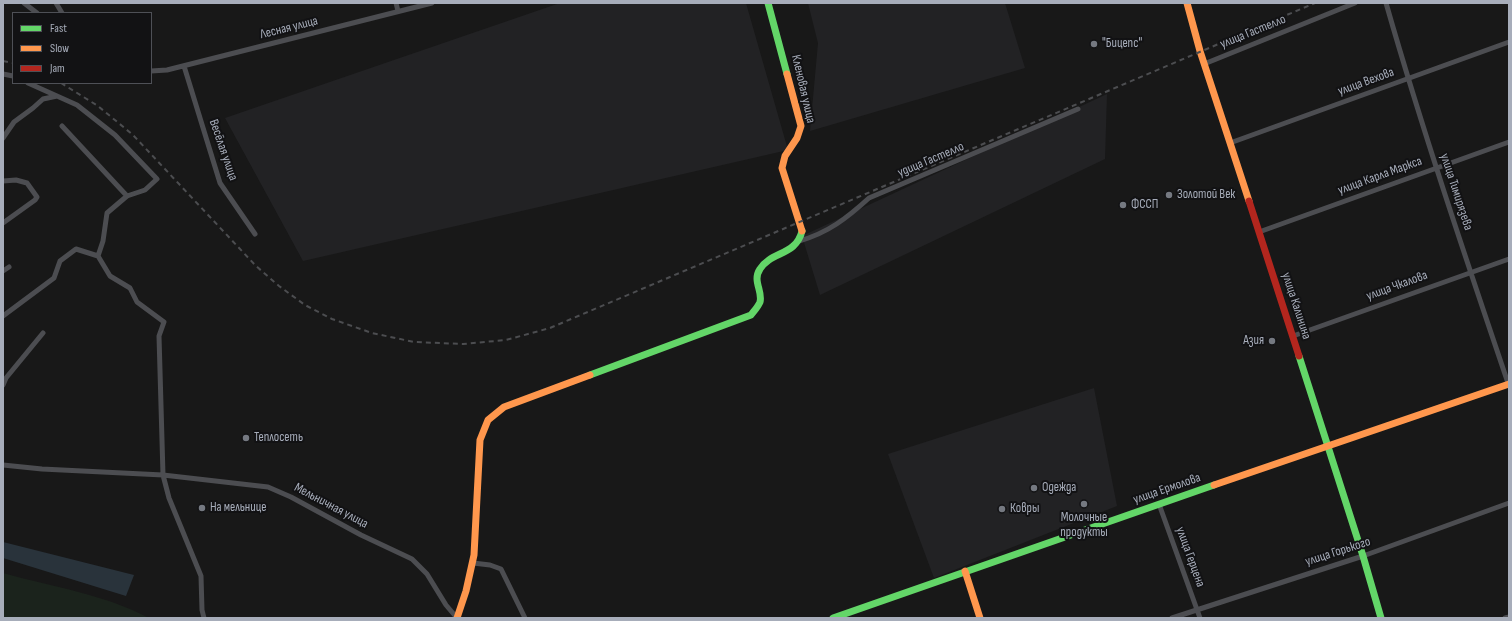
<!DOCTYPE html>
<meta charset="utf-8">
<style>
body{margin:0}
#map{position:relative;width:1512px;height:621px;overflow:hidden;background:#181818;font-family:"Sofia Sans Condensed",sans-serif}
canvas{display:block}
.frame{position:absolute;inset:0;border:4px solid #a7adba;pointer-events:none}
.legend{position:absolute;left:12px;top:12px;width:140px;height:72px;box-sizing:border-box;background:#121214;border:1px solid #4e5056;margin:0;padding:5px 7px;list-style:none;font-size:12px;color:#a7adba}
.legend li{display:flex;align-items:center;gap:8px;height:20px}
.legend b{width:20px;border:1px solid #4e5056}
</style>
<div id="map">
<canvas width="1512" height="621"></canvas>
<div class="frame"></div>
<ul class="legend">
<li><b style="height:5px;background:#63d668"></b>Fast</li>
<li><b style="height:5px;background:#ff974d"></b>Slow</li>
<li><b style="height:5px;background:#b3261e"></b>Jam</li>
</ul>
</div>
<script>
const ctx = document.querySelector('canvas').getContext('2d');
ctx.lineJoin = 'round';
function fill(path, color) { ctx.fillStyle = color; ctx.fill(path, 'evenodd'); }
function strokePath(path, color, width, dash) { ctx.strokeStyle = color; ctx.lineWidth = width; ctx.lineCap = dash ? 'butt' : 'round'; ctx.setLineDash(dash || []); ctx.stroke(path); }
function label(font, color, halo, rows, align = 'center') {
  ctx.font = font + ' "Sofia Sans Condensed",sans-serif'; ctx.lineWidth = 4; ctx.setLineDash([]); ctx.textBaseline = 'middle'; ctx.strokeStyle = halo; ctx.fillStyle = color; for (const [text, x, y, turn = 0] of rows) {
    ctx.save(); ctx.translate(x, y); ctx.rotate((+turn || 0) * Math.PI / 180); ctx.textAlign = isNaN(turn) ? turn : align; if (halo) ctx.strokeText(text, 0, 0); ctx.fillText(text, 0, 0); ctx.restore();
  }
}
const built = new Path2D(`
 M560,3H746L788,150L303,261L225,118Z
 M808,3H1005L1025,68L810,131L818,43Z
 M1107,94L1105,159L820,295L802,236Z
 M1094,388L1117,506L934,578L888,454Z`);
const green = new Path2D(`
 M3,573C52,587 104,594 149,618H3Z`);
const water = new Path2D(`
 M3,542L134,575L126,596L3,558Z`);
const street = new Path2D(`
 M24,3L37,13
 M56,3L62,13
 M396,3L398,11
 M1386,3C1423,132 1466,259 1509,386
 M1204,64L1355,3
 M184,66L220,183L255,234
 M151,71L167,70L432,3
 M3,74L13,76
 M28,83L77,105L115,135L157,179L145,190L127,196L107,213L103,241L98,256
 M62,126L127,196
 M3,138L14,122L33,108L43,99L57,96
 M1230,143L1509,42
 M3,181L16,180L27,183L37,197L35,200L3,223
 M1259,232L1509,142
 M799,241C828,233 847,218 869,198L1078,109
 M98,256L110,276L130,288L137,302L164,322L159,336L163,475L169,498L201,576L202,610L204,618
 M3,271L9,267
 M3,316L54,278L60,261L76,249L98,256
 M1293,336L1509,259
 M3,385L6,378L43,333
 M3,465L42,469L163,475L268,487L291,497L361,535L412,559L427,574L446,605L457,618
 M1159,504L1200,618
 M473,563L490,565L501,569L525,618
 M1172,618L1363,556L1509,503
 M1505,618L1509,617`);
const fast = new Path2D(`
 M768,3L787,74
 M1299,356L1363,556L1381,618
 M590,375L751,315C754,311 758,307 760,302C763,291 752,281 760,269C771,251 796,256 802,231
 M833,618L1214,485`);
const slow = new Path2D(`
 M1187,3L1200,51L1249,201
 M787,74L801,126L797,138L785,156L782,168L802,231
 M1214,485L1509,384
 M965,571L980,618
 M457,618L466,591L474,555L480,440L488,420L504,407L590,375`);
const jam = new Path2D(`
 M1249,201L1299,356`);
const rail = new Path2D(`
 M3,61L13,63
 M61,83L98,106L133,135L256,266L279,286L305,305L332,319L372,333L414,342L463,344L506,340L550,328L1315,3`);
const markers = [
 [1094,44,4,"#757981"],
 [1169,195,4,"#757981"],
 [1123,205,4,"#757981"],
 [1272,341,4,"#757981"],
 [246,438,4,"#757981"],
 [1034,488,4,"#757981"],
 [1084,504,4,"#757981"],
 [202,508,4,"#757981"],
 [1002,509,4,"#757981"]
];
const streetNames = [
 ["Лесная улица",289,28,-14],
 ["улица Гастелло",1253,32,-22],
 ["улица Вехова",1366,82,-20],
 ["Кленовая улица",803,89,77],
 ["Весёлая улица",223,150,71],
 ["удица Гастелло",931,160,-23],
 ["улица Карла Маркса",1380,176,-20],
 ["улица Тимирязева",1456,192,72],
 ["улица Чкалова",1397,286,-20],
 ["улица Калинина",1296,306,72],
 ["улица Ермолова",1167,489,-19],
 ["Мельничная улица",331,506,28],
 ["улица Горького",1338,552,-18],
 ["улица Герцена",1190,557,70]
];
const poiNames = [
 ["\"Бицепс\"",1102,44],
 ["Золотой Век",1177,195],
 ["ФССП",1131,205],
 ["Азия",1264,341,"right"],
 ["Теплосеть",254,438],
 ["Одежда",1042,488],
 ["На мельнице",210,508],
 ["Ковры",1010,509],
 ["Молочные",1084,518,"center"],
 ["продукты",1084,533,"center"]
];
fill(built, '#222224');
fill(green, '#1b231c');
fill(water, '#29333b');
strokePath(street, '#4c4d51', 5);
strokePath(fast, '#63d668', 7);
strokePath(slow, '#ff974d', 7);
strokePath(jam, '#b3261e', 7);
strokePath(rail, '#4c4d50', 2, [5, 4]);
for (const [x, y, r, color] of markers) { const dot = new Path2D(); dot.arc(x, y, r, 0, 2 * Math.PI); ctx.fillStyle = color; ctx.fill(dot); strokePath(dot, '#121214', 1.5); }
label('13px', '#a7adba', '#121214', streetNames);
label('13px', '#a7adba', '#121214', poiNames, 'left');
</script>
